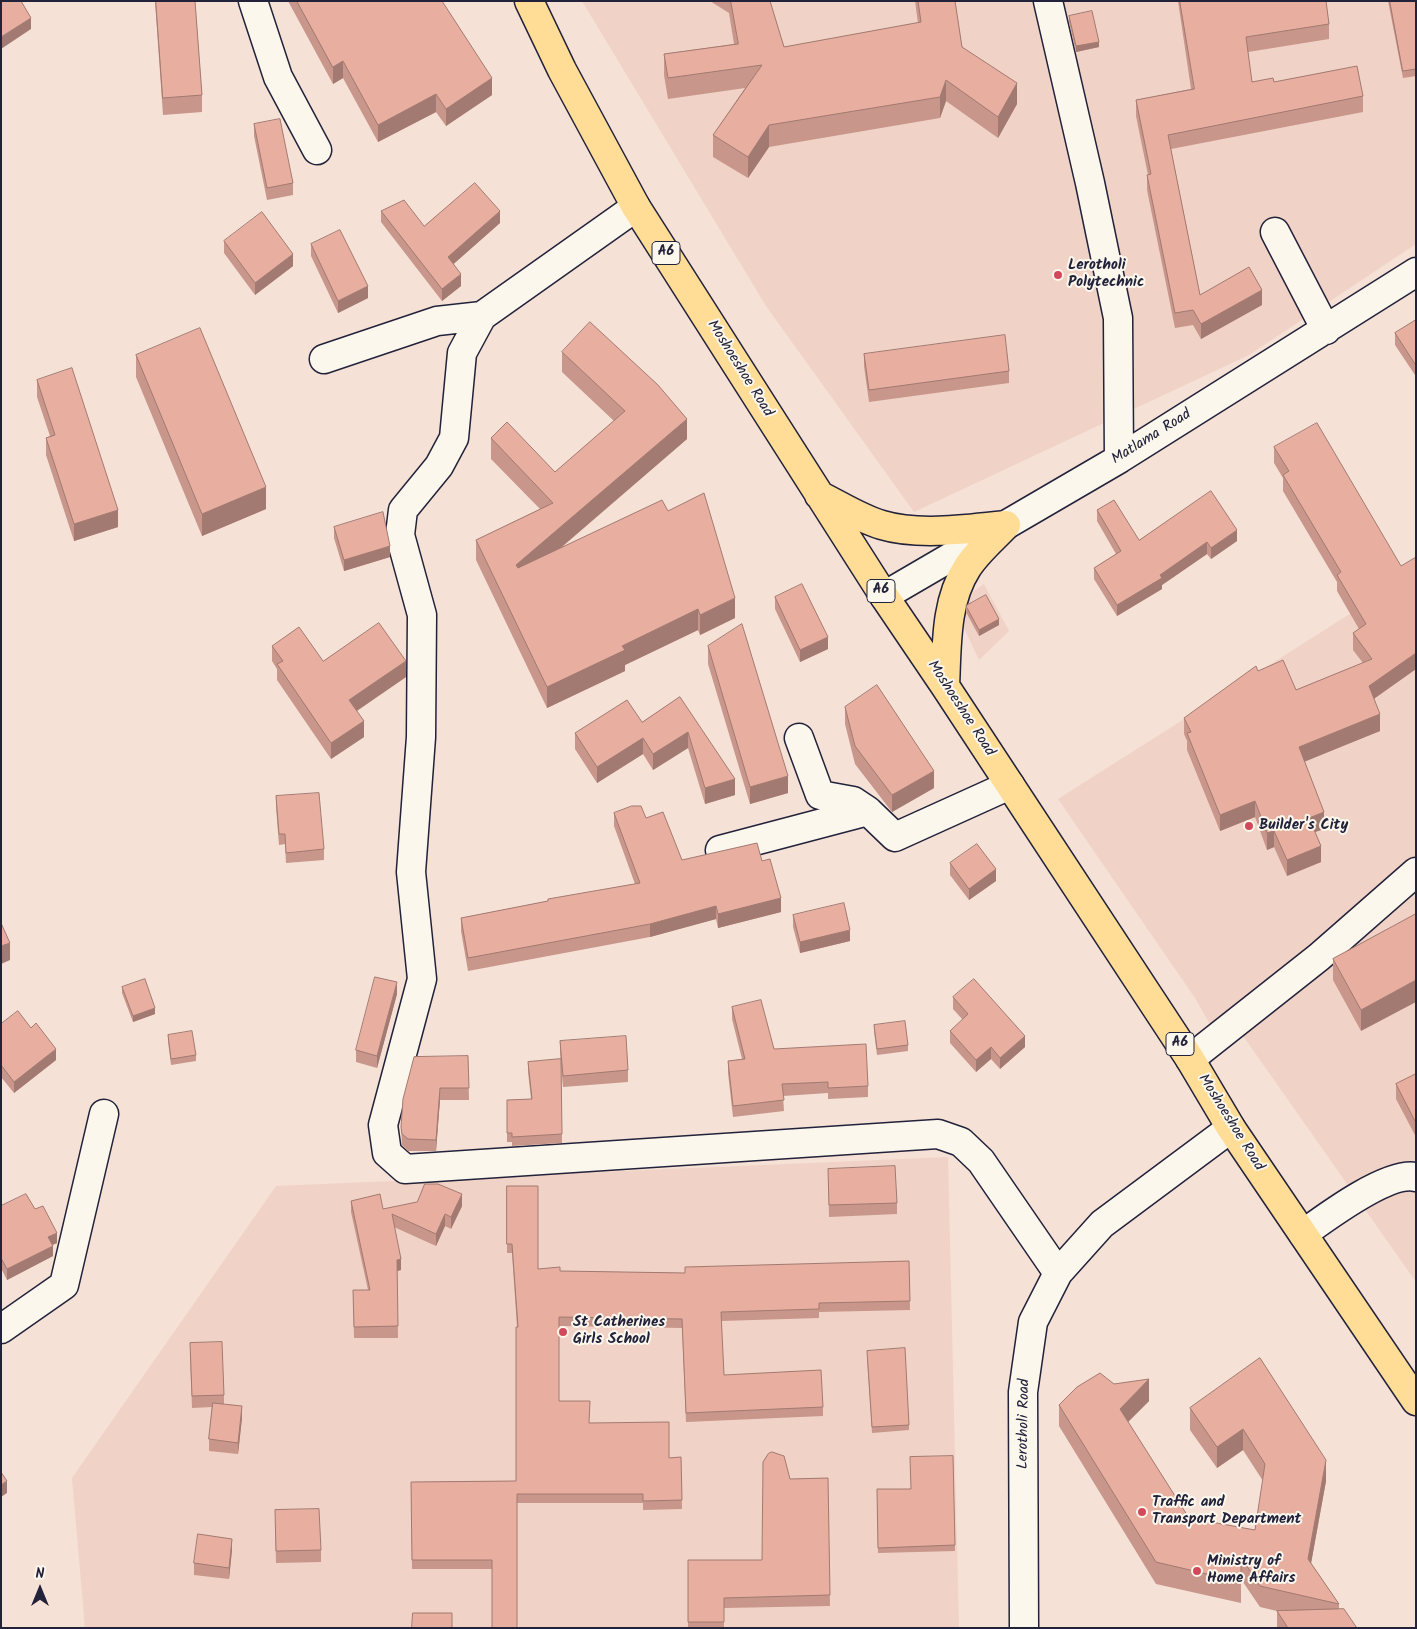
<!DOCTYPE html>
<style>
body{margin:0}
#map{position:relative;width:1417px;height:1629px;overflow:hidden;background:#f5e1d6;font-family:Kalam,sans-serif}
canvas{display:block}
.frame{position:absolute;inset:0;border:2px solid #22223b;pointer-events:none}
.north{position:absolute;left:15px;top:1564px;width:50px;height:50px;-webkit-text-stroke:4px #fbf7ec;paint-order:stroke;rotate:0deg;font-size:14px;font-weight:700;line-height:20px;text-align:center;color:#22223b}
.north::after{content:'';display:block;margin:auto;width:18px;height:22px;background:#22223b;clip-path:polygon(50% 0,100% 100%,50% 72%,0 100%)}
</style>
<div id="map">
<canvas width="1417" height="1629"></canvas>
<div class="frame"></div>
<div class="north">N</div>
</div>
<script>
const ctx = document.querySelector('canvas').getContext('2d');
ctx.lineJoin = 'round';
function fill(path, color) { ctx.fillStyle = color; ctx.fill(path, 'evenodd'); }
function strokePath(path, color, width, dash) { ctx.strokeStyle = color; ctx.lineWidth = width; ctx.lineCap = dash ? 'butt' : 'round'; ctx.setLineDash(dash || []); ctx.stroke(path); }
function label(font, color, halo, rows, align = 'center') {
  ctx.font = font + ' Kalam,sans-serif'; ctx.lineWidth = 4; ctx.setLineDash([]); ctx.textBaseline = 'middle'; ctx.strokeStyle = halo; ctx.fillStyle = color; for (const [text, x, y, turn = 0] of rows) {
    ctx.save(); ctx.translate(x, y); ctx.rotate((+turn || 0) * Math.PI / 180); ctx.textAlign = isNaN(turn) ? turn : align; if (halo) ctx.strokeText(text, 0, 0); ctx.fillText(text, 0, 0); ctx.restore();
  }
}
const built = new Path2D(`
 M582,1H1416V244L1249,355L914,512L766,306Z
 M1416,572V1282L1241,1033L1224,1049L1195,998L1058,799Z
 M984,584L1009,631L979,660L957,613L960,601Z
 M948,1157L959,1628H85L72,1478L276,1186Z`);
const minor = new Path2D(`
 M253,1L278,77L317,150
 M1048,1L1090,183L1118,318L1119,459
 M636,207L482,316L462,353L454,438L439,466L403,510L400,535L422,615L421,737L411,872L422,979L383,1125L387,1153L405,1169L938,1134L961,1142L981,1161L1058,1273
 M1275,232L1326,330
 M324,359L437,321L482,316
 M884,596L1119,459L1416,272
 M799,738L820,795L853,801L868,811
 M720,850L868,811L895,837L1010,785
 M1190,1059L1319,957L1416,872
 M1303,1234C1325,1218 1388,1171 1416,1177
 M1,1329L64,1285L104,1114
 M1024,1628L1023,1392L1033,1322L1058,1273L1102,1224L1231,1128`);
const major = new Path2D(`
 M529,1L562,70L636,207L884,596L945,686L1190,1059L1231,1128L1416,1401
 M819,495C839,505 861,519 882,525C918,536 969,529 1006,525
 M945,686C947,646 945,602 967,568C977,552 994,538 1006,525`);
const wall = new Path2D(`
 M155,1H195L202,95V112L163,115Z
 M288,1H442L492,95L446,126L436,112L378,142L343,78L333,84Z
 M710,1H770L784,47L918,23L915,1H955L962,47L1017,104L998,138L946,101L940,118L769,147L748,178L713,157V135L745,88L668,99L664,75V54L734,44L729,13Z
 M1178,1H1326L1329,24V39L1248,52L1252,82H1274L1363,96V112L1171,149L1200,295L1262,305L1201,339L1193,325L1175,328L1147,190V175H1148L1136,116V100L1191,89Z
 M1388,1H1416V76L1403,78Z
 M1069,16L1099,47L1076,52L1069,22Z
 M254,124L293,183V195L267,200L254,136Z
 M381,211L424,226L500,223L453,264L461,286L442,301L381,222Z
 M224,241L293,266L255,295L224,253Z
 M311,244L368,298L338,313L311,256Z
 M1416,320V375H1415L1395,345V333Z
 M562,352L687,439L562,547L668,511L735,618L700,635L698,630L625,665V671L547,708L476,560V540L540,509L491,459V438L555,472L614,421L562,372Z
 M864,354L1009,371V383L869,402L864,366Z
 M136,355L266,509L202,536L136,377Z
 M37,380L118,527L74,541L46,455V438L50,436L37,397Z
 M1274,447L1416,669L1374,699L1380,731L1304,761L1324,829L1315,832L1321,862L1287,876L1274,847L1267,850L1255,817L1220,831L1187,750V741L1184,734V718L1258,671L1296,690L1363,663L1353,650V633L1359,629L1337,591V582L1283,491V478L1274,463Z
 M1097,510L1139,540L1237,541L1211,559L1207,554L1162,585V589L1117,616L1094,579V568L1116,554L1097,521Z
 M334,527L390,557L344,571L334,538Z
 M775,597L828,649L800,662L775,609Z
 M966,606L999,625L979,636L966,612Z
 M272,646L323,661L406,677L357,711L364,737L331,759L277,680V669L272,661Z
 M708,646L788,793L750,804L708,664Z
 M680,697L735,795L705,804L688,748L653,770L643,754L597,783L575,749V733L642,722Z
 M845,707L934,788L892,812L855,764L845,724Z
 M276,796L324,849V860L286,863L285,844L279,845L276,807Z
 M614,813L646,818L682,860L762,861L781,912L718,928L716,919L650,937L468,971L461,931V918L635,884L614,826Z
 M950,863L996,881L969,900L950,875Z
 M1416,914L1361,1031L1333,980V959Z
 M793,915L850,941L800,953L793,927Z
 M122,987L155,1014L133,1022L122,993Z
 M397,994L377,1068L356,1062V1050Z
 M953,997L1025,1047L1000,1069L991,1059L976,1072L950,1043V1031L963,1020L953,1009Z
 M732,1007L774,1049L868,1086V1097L828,1099V1093L783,1096L784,1111L733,1117L728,1073V1061L742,1059L732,1019Z
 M1,1024L56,1060L14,1093L1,1077Z
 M874,1025L908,1045V1051L877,1055L874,1031Z
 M168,1035L196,1055V1061L171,1065L168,1041Z
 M560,1041L628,1070V1082L563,1087L560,1053Z
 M468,1056L469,1100H440L436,1151H408L402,1145L401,1127Z
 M561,1059L562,1143L512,1146V1142H507V1100L531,1099L528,1072V1062Z
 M1416,1074V1137L1396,1099V1084Z
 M828,1169L897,1203V1214L829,1217Z
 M507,1186L538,1269L560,1271L685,1273L909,1261L910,1310L819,1312V1318L721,1321L724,1375L823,1407V1416L686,1422L682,1328L559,1326V1401L589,1423L669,1458L681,1457L682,1509L643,1510V1503H517L492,1569H412L411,1482L516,1481L517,1327L512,1253H507Z
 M351,1201L383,1209L462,1206L451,1229L445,1226L436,1246L394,1227L401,1270L397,1271L398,1338H354L353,1290H368L351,1212Z
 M1,1206L35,1209L57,1243L52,1245L53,1256L7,1280L1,1268Z
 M190,1354L224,1395V1404L242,1418L238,1454L209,1451V1439L212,1407L192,1408Z
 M867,1357L909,1425V1430L872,1433Z
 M1260,1358L1326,1481L1311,1563L1339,1604V1609L1357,1628H1277V1611L1260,1607L1241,1579V1603L1156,1584L1059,1426V1405L1114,1384L1149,1401L1128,1422L1189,1518L1255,1530L1263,1481L1243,1450L1217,1468L1190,1430V1408Z
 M953,1456L955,1551L878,1553L877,1489H911Z
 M828,1478L830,1606L724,1608V1628H688V1560H762L790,1479Z
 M275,1522L321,1550V1562L276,1563Z
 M232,1550L229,1579L194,1575V1563Z`);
const shadedWall = new Path2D(`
 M31,18V29L1,49V37Z
 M1099,42V47L1076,52V46Z
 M343,61V78L333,84V67Z
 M492,78V95L446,126V109Z
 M946,80V101L940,118V97Z
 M1017,83V104L998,138V117Z
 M436,94V112L378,142V125Z
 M769,125V147L748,178V157Z
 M500,211V223L448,269V257Z
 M293,254V266L255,295V283Z
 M461,274V286L442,301V289Z
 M368,286V298L338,313V301Z
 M1262,290V305L1201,339V324Z
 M687,419V439L516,586V565Z
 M266,487V509L202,536V514Z
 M118,510V527L74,541V524Z
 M1237,530V541L1211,559V548Z
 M1207,542V554L1162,585V589L1117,616V605Z
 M390,546V557L344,571V560Z
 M735,598V618L700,635V615Z
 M698,609V630L625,665V671L547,708V687L622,646Z
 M999,619V625L979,636V630Z
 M828,637V649L800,662V650Z
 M1416,653V669L1369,702V686Z
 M406,661V677L349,716V700Z
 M1380,714V731L1299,764V747Z
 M364,721V737L331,759V743Z
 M688,732V748L653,770V754Z
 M643,738V754L597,783V767Z
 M934,771V788L892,812V795Z
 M788,776V793L750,804V787Z
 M735,779V795L705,804V788Z
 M1255,801V817L1220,831V815Z
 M1324,812V829L1309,834V818Z
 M1274,831V847L1267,850V833Z
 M1321,846V862L1287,876V860Z
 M996,869V881L969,900V889Z
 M781,898V912L718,928V914Z
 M716,906V919L650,937V924Z
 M850,930V941L800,953V942Z
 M10,943V960L1,964V946Z
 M1416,980V1002L1361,1031V1010Z
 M397,982V994L377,1068V1056Z
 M155,1008V1014L133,1022V1016Z
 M1025,1036V1047L1000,1069V1058Z
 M991,1047V1059L976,1072V1060Z
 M56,1049V1060L14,1093V1082Z
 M440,1088V1100L436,1151V1140Z
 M462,1194V1206L451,1229V1217Z
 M445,1214V1226L436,1246V1234Z
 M57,1233V1243L48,1247V1237Z
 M53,1246V1256L7,1280V1269Z
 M401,1259V1270L397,1271V1260Z
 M1149,1379V1401L1120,1430V1409Z
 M242,1406V1418L238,1454V1443Z
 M1243,1429V1450L1217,1468V1447Z
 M1326,1460V1481L1308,1580V1559Z
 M7,1481V1493L1,1497V1485Z
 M232,1539V1550L229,1579V1568Z`);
const building = new Path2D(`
 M1,1H21L31,18L1,37Z
 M156,1H195L202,95L163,98Z
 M297,1H442L492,78L446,109L436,94L378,125L343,61L333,67Z
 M731,1H770L784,47L921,22L918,1H955L962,47L1017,83L998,117L946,80L940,97L769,125L748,157L713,135L762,65L668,78L664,54L738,44Z
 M1180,1H1326L1329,24L1246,37L1252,82L1273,78L1274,82L1357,66L1363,96L1168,135L1200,295L1249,267L1262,290L1201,324L1193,310L1175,313L1147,175L1151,174L1136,100L1194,89Z
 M1390,1H1416V69L1403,71Z
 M1092,11L1099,42L1076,46L1069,16Z
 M280,119L293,183L267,188L254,124Z
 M475,183L500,211L448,257L461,274L442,289L381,211L404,200L424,226Z
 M262,212L293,254L255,283L224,241Z
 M340,230L368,286L338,301L311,244Z
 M1416,320V363L1415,364L1395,333Z
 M590,322L658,385L687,419L516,565L518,568L662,500L668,511L704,493L735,598L700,615L698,609L622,646L625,650L547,687L476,540L553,503L491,438L507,422L555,472L625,411L562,352Z
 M200,328L266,487L202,514L136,355Z
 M1005,335L1009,371L869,390L864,354Z
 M72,368L118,510L74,524L46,438L55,435L37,380Z
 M1317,423L1401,566L1416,557V653L1369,686L1380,714L1299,747L1324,812L1309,818L1321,846L1287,860L1274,831L1267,833L1255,801L1220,815L1187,733L1191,732L1184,718L1256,666L1258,671L1283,660L1296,690L1372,659L1353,633L1366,624L1337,575L1341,572L1283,475L1289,471L1274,447Z
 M1211,491L1237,530L1211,548L1207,542L1160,575L1162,578L1117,605L1094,568L1121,551L1097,510L1114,500L1139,540Z
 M383,512L390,546L344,560L334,527Z
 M802,584L828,637L800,650L775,597Z
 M986,595L999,619L979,630L966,606Z
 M379,623L406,661L349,700L364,721L331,743L277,664L283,661L272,646L299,627L323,661Z
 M742,624L788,776L750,787L708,646Z
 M877,685L934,771L892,795L855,746L845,707Z
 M680,697L735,779L705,788L688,732L653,754L643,738L597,767L575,733L627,700L642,722Z
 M319,793L324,849L286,853L285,834H279L276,796Z
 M632,806H641L646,818L663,812L682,860L757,843L762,861L770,859L781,898L718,914L716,906L650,924L468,958L461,918L548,901V899L640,883L614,813Z
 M977,844L996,869L969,889L950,863Z
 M844,903L850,930L800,942L793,915Z
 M1416,914V980L1361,1010L1333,959Z
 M1,923L10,943L1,946Z
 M375,977L397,982L377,1056L356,1050Z
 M145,979L155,1008L133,1016L122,987Z
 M974,979L1025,1036L1000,1058L991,1047L976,1060L950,1031L968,1014L953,997Z
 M761,1000L774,1049L866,1044L868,1086L828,1088V1082L782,1084L784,1100L733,1106L728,1061L745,1059L732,1007Z
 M18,1011L31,1028L36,1023L56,1049L14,1082L1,1065V1024Z
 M905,1021L908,1045L877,1049L874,1025Z
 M192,1031L196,1055L171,1059L168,1035Z
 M626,1036L628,1070L563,1076L560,1041Z
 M468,1056L469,1088H440L436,1140L408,1139L402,1134L401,1127L403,1099L414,1057Z
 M561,1059L562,1134L512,1137V1133H507V1100L532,1099L528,1062Z
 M1416,1074V1123L1396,1084Z
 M895,1166L897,1203L829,1205L828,1169Z
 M425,1184H438L462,1194L451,1217L445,1214L436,1234L392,1214L401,1259L397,1260L398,1326L354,1327L353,1290H370L351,1201L380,1194L383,1209L417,1202Z
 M507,1186H538V1269L560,1267V1271L685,1273V1267L909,1261L910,1301L819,1303V1309L721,1312L724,1375L821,1370L823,1407L686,1413L682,1319L559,1317V1401H590L589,1423L669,1422V1458L681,1457L682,1500L643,1501V1494H517V1628H492V1560H412L411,1482L516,1481V1327H518L512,1244H507Z
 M26,1194L35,1209L43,1206L57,1233L48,1237L53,1246L7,1269L1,1258V1206Z
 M222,1342L224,1395L192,1396L190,1343Z
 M905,1348L909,1425L872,1427L867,1351Z
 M1260,1358L1326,1460L1308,1559L1339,1604L1260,1586L1241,1557V1582L1156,1562L1059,1405L1077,1387L1100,1373L1114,1384L1149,1379L1120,1409L1189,1518L1255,1530L1265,1464L1243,1429L1217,1447L1190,1408Z
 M213,1403L242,1406L238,1443L209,1439Z
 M772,1452L784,1456L790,1479L828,1478L830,1595L724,1598V1622H688V1560H762L763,1462L768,1454Z
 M953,1456L955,1545L878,1548L877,1489H911L910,1457Z
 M1,1472L7,1481L1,1485Z
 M319,1509L321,1550L276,1551L275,1510Z
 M198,1534L232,1539L229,1568L194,1563Z
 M1344,1609L1357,1628H1288L1277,1611Z
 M413,1613H452V1628H412Z`);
const markers = [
 [1058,275,5,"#d1495b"],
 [1249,826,5,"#d1495b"],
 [563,1332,5,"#d1495b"],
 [1142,1512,5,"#d1495b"],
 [1197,1571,5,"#d1495b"]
];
const shields = [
 [666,253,28],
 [881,591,28],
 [1180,1044,28]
];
const shieldNames = [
 ["A6",666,253],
 ["A6",881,591],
 ["A6",1180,1044]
];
const poiNames = [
 ["Lerotholi",1068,266],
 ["Polytechnic",1068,283],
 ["Builder's City",1259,826],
 ["St Catherines",573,1323],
 ["Girls School",573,1340],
 ["Traffic and",1152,1503],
 ["Transport Department",1152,1520],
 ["Ministry of",1207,1562],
 ["Home Affairs",1207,1579]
];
const streetNames = [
 ["Moshoeshoe Road",739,369,58],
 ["Matlama Road",1152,438,-32],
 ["Moshoeshoe Road",960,709,57],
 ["Moshoeshoe Road",1230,1123,58],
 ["Lerotholi Road",1025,1424,-89]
];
fill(built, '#f1d2c6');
strokePath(minor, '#22223b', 31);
strokePath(major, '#22223b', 31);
strokePath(minor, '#fbf7ec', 28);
strokePath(major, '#ffdd96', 28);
fill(wall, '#c8968a');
fill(shadedWall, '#a27a71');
fill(building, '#e8afa1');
strokePath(building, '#a27a71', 1);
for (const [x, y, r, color] of markers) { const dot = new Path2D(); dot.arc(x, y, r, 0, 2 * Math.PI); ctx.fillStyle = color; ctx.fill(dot); strokePath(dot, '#fbf7ec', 2); }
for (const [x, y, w] of shields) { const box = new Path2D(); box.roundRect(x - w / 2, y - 11.5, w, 23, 4); ctx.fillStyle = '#fbf7ec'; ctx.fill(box); strokePath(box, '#22223b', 1); }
label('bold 14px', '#22223b', null, shieldNames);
label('bold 15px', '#22223b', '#fbf7ec', poiNames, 'left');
label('15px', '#22223b', '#fbf7ec', streetNames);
</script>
